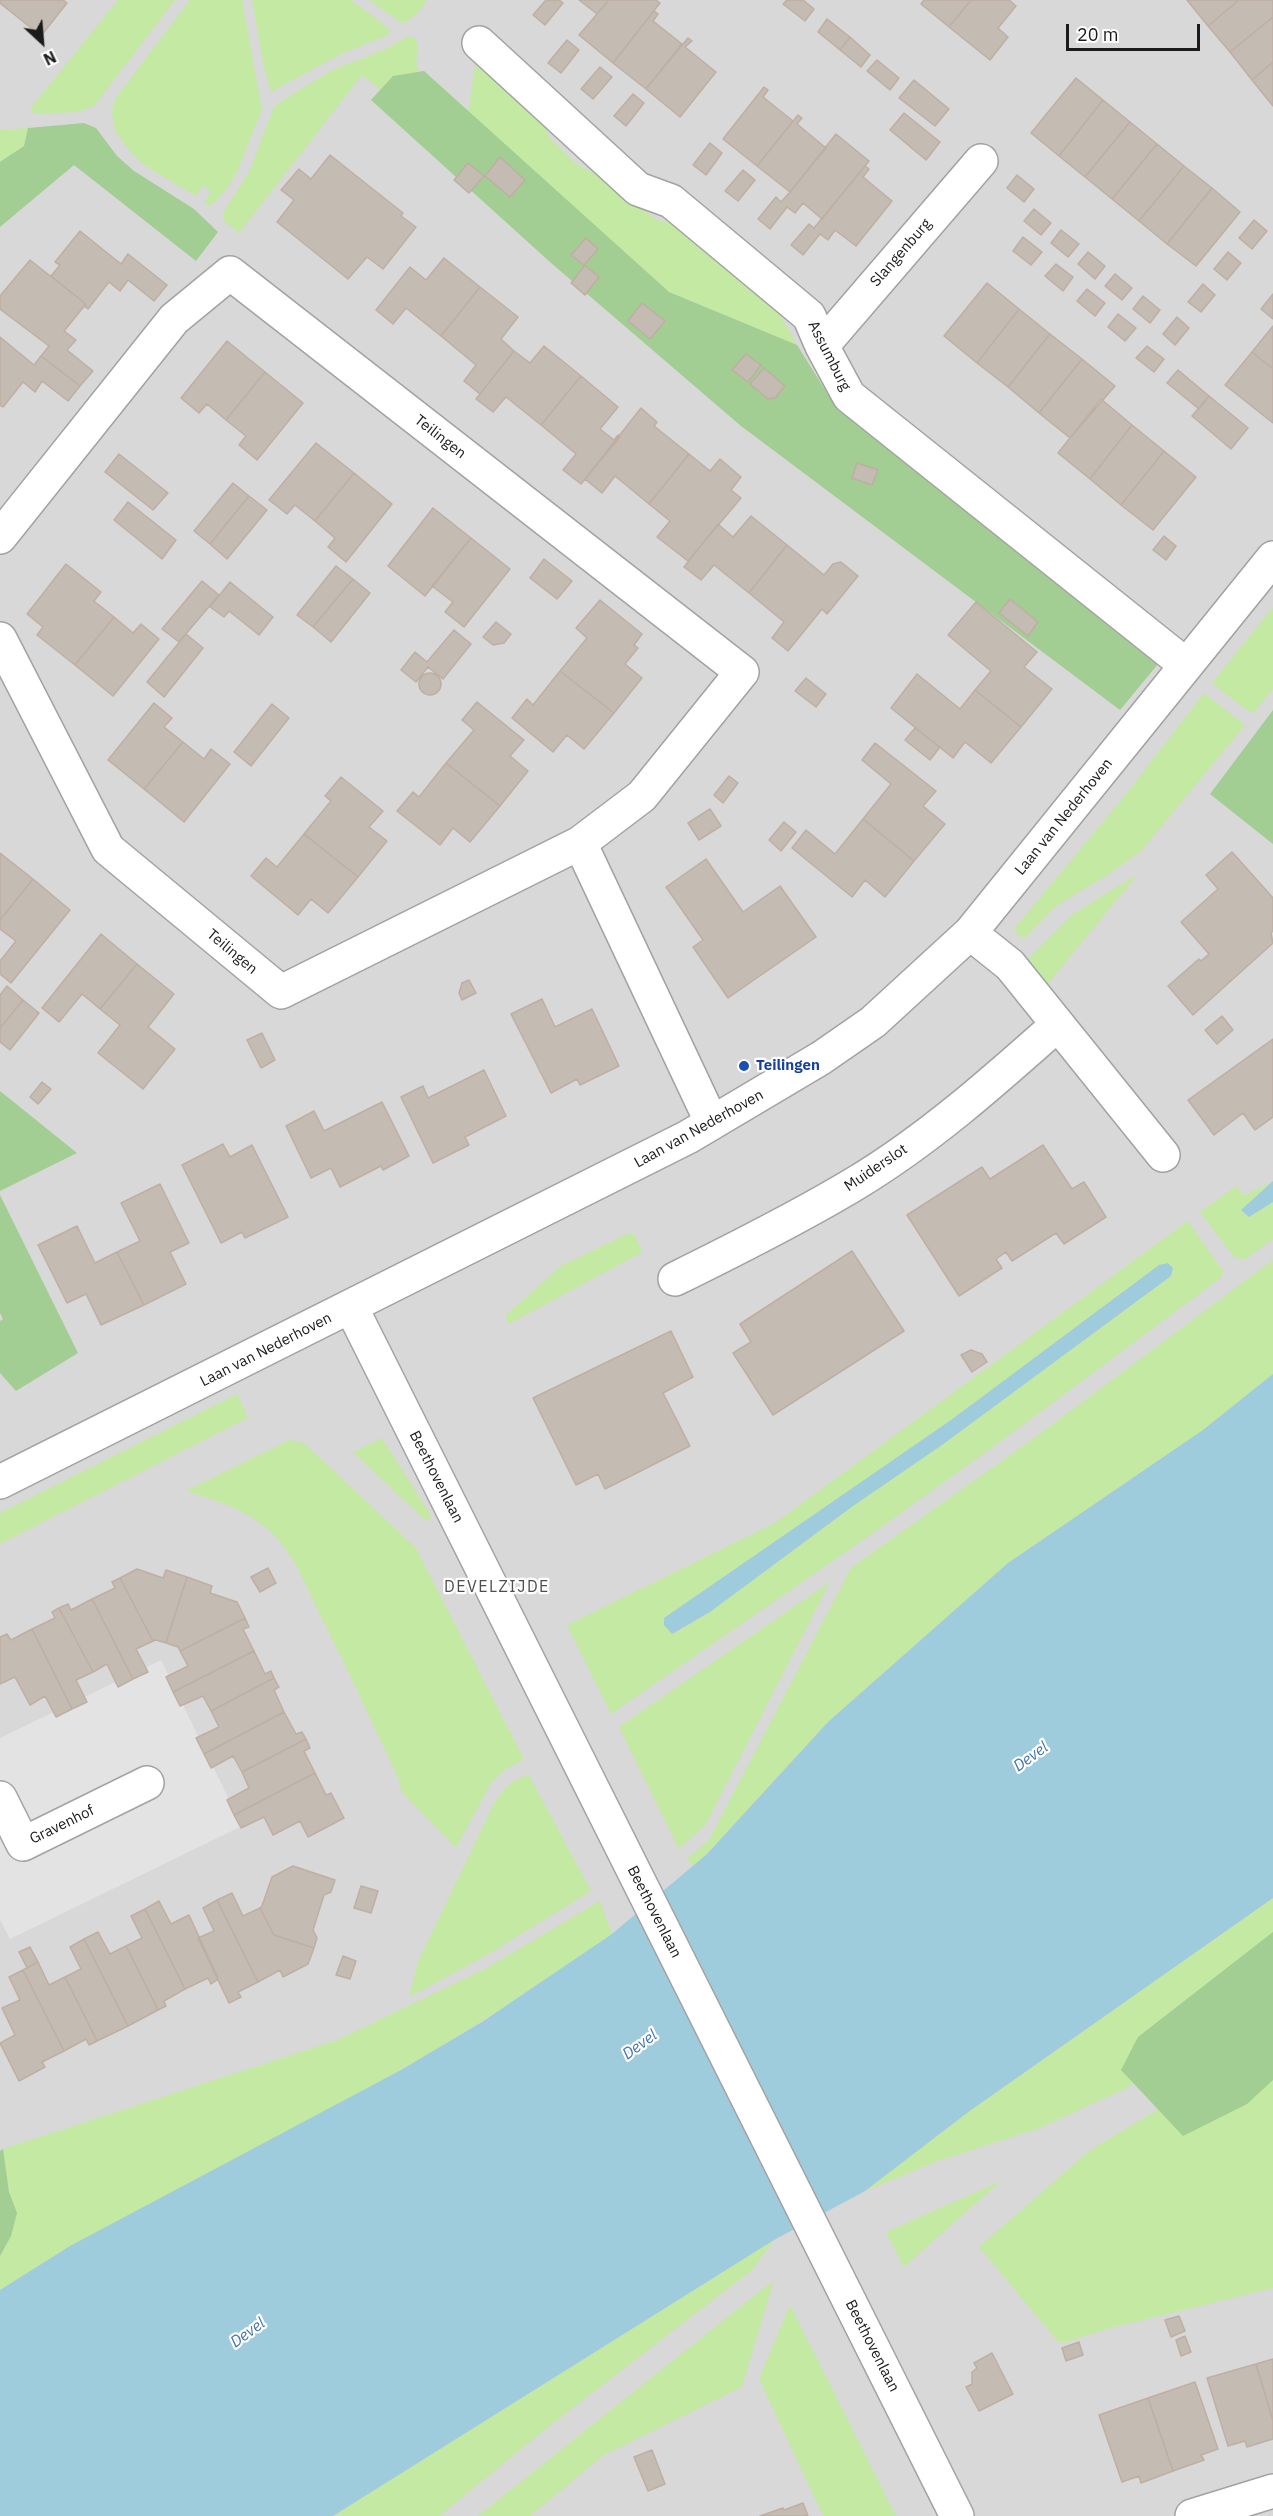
<!DOCTYPE html>
<style>
body{margin:0}
#map{position:relative;width:1273px;height:2516px;overflow:hidden;background:#ede9e0;font-family:"IBM Plex Sans",sans-serif}
canvas{display:block}
.north{position:absolute;left:12px;top:12px;width:60px;height:60px;-webkit-text-stroke:4px #fff;paint-order:stroke;rotate:154deg;font-size:16px;font-weight:700;line-height:24px;text-align:center;color:#1b1b1b}
.north::after{content:'';display:block;margin:auto;width:21px;height:27px;background:#1b1b1b;clip-path:polygon(50% 0,100% 100%,50% 72%,0 100%)}
.scale{position:absolute;left:1066px;top:24px;width:134px;height:27px;box-sizing:border-box;border:3px solid #1b1b1b;border-top:0;padding-left:8px;font-size:18px;line-height:21px;white-space:nowrap;color:#1b1b1b;-webkit-text-stroke:4px #fff;paint-order:stroke}
</style>
<div id="map">
<canvas width="1273" height="2516"></canvas>
<div class="north">N</div>
<div class="scale">20 m</div>
</div>
<script>
const ctx = document.querySelector('canvas').getContext('2d');
ctx.lineJoin = 'round';
function fill(path, color) { ctx.fillStyle = color; ctx.fill(path, 'evenodd'); }
function strokePath(path, color, width, dash) { ctx.strokeStyle = color; ctx.lineWidth = width; ctx.lineCap = dash ? 'butt' : 'round'; ctx.setLineDash(dash || []); ctx.stroke(path); }
function label(font, color, halo, rows, align = 'center') {
  ctx.font = font + ' "IBM Plex Sans",sans-serif'; ctx.lineWidth = 4.5; ctx.setLineDash([]); ctx.textBaseline = 'middle'; ctx.strokeStyle = halo; ctx.fillStyle = color; for (const [text, x, y, turn = 0] of rows) {
    ctx.save(); ctx.translate(x, y); ctx.rotate((+turn || 0) * Math.PI / 180); ctx.textAlign = isNaN(turn) ? turn : align; if (halo) ctx.strokeText(text, 0, 0); ctx.fillText(text, 0, 0); ctx.restore();
  }
}
const residential = new Path2D(`
 M0,0H1273V2516H0Z`);
const grass = new Path2D(`
 M118,0H175L94,106L79,112L35,114L30,109Z
 M190,0H242L262,109L238,170L226,190L211,206L204,203L211,192L203,185L196,196L144,165L131,153L115,131L112,112L115,99Z
 M252,0H351L382,23L389,30L390,34L341,54L271,92L263,63Z
 M369,0H427L417,14L403,24Z
 M408,36L415,38C421,48 413,61 419,72L393,76L381,90L362,75L239,233L224,221L223,213L250,170L273,109L277,104L332,70L386,49Z
 M477,53L545,108L548,136L576,164L610,182L657,220L689,225L775,306L797,345L669,292L468,112Z
 M28,128L24,146L0,162V130Z
 M1273,607V689L1254,712H1249L1212,683Z
 M1204,693L1245,725L1141,851L1109,874L1056,906L1026,937L1021,938L1014,929L1127,793Z
 M1138,874L1046,986L1027,960L1073,914Z
 M1272,1181L1241,1210L1249,1217L1273,1202V1239L1246,1259L1235,1258L1200,1212L1236,1186L1245,1195Z
 M1188,1221L1223,1271L1222,1277L1004,1439L859,1543L611,1714L567,1625L775,1523ZM1168,1263L1173,1268L1171,1276L942,1445L853,1506L710,1612L673,1634L664,1624V1618L951,1420L1159,1265Z
 M627,1234H634L642,1251L639,1254L509,1324L505,1316L561,1266Z
 M1273,1260V1374L1203,1430L1008,1563L828,1722L707,1854L693,1866L687,1859L709,1840L851,1568L1037,1436Z
 M237,1394L248,1418L0,1544V1513Z
 M382,1438L432,1517L426,1521L353,1452Z
 M289,1440L304,1443L416,1548L524,1759L504,1770L491,1783L456,1848L401,1791L399,1780C374,1726 349,1672 322,1619C307,1588 293,1549 265,1527C242,1508 214,1500 186,1491Z
 M830,1582L706,1824L679,1849L619,1727Z
 M529,1775L591,1891L487,1955L409,1997L418,1962L495,1801L511,1782Z
 M1273,1898V1981L1127,2088L1040,2128L938,2161L865,2191L971,2110Z
 M600,1901L612,1934C543,1981 475,2028 402,2069C270,2145 130,2209 0,2290V2256L11,2236L17,2213L9,2192L3,2149L337,2040L485,1969Z
 M1273,2027V2288L1107,2329L1060,2344L979,2247L1089,2151L1167,2104Z
 M1001,2181L904,2267L886,2232Z
 M774,2240L752,2270L552,2424L439,2516H333Z
 M774,2280L742,2387L604,2455L530,2516H478Z
 M790,2305L896,2516H823L759,2379Z`);
const forest = new Path2D(`
 M424,71L669,292L797,345L836,407L1158,664L1120,710L741,426L550,262L371,100L393,76Z
 M84,123L96,128L117,156L134,171L194,209L218,232L196,261L74,165L0,227V162L24,146L28,128Z
 M1273,710V844L1210,794Z
 M0,1091L77,1153L0,1191Z
 M0,1195L78,1353L16,1391L0,1373V1321L3,1319L0,1313Z
 M1273,1932V2080L1247,2104L1183,2136L1121,2070L1138,2037Z
 M3,2149L9,2192L17,2213L11,2236L0,2256V2151Z`);
const parking = new Path2D(`
 M161,1660L242,1826L10,1939L0,1920V1738Z`);
const water = new Path2D(`
 M1273,1181V1202L1249,1217L1241,1210Z
 M1168,1263L1173,1268L1171,1276L942,1445L853,1506L710,1612L672,1634L664,1625V1618L951,1420L1159,1265Z
 M1273,1374V1898L971,2110L865,2191L774,2240L333,2516H0V2290L70,2246L401,2070L482,2022L612,1934L707,1854L828,1722L1008,1563L1203,1430Z`);
const building = new Path2D(`
 M0,0H63L67,3L41,36L0,3Z
 M546,0H559L563,3L545,25L533,15Z
 M579,0H609L597,14Z
 M609,0H656L660,3L613,63L579,35Z
 M787,0H803L814,9L805,21L783,4Z
 M924,0H971L949,27L921,4Z
 M971,0H1009L1016,6L998,28L1008,37L990,60L949,27Z
 M1187,0H1239L1208,26Z
 M1239,0H1273V17L1230,52L1208,26Z
 M654,11L658,14L653,21L682,44L646,89L613,63Z
 M1273,17V62L1252,80L1230,52Z
 M827,19L850,37L840,50L818,32Z
 M850,37L870,55L861,67L840,50Z
 M688,38L692,41L685,47L716,72L680,117L646,89Z
 M567,40L579,50L561,73L548,63Z
 M877,60L899,78L890,90L867,71Z
 M1273,62V106L1252,80Z
 M600,67L612,77L593,99L581,89Z
 M1076,78L1103,100L1059,156L1031,133Z
 M914,80L949,109L935,126L899,98Z
 M764,87L768,90L763,97L793,121L757,166L723,139Z
 M633,94L644,103L626,126L614,116Z
 M1103,100L1130,122L1085,177L1059,156Z
 M904,113L940,142L926,160L890,130Z
 M798,115L802,118L797,124L826,148L790,192L757,166Z
 M1130,122L1157,144L1112,199L1085,177Z
 M836,134L869,161L822,219L803,203L795,213L787,207L770,229L758,219L776,197L781,202L790,192Z
 M710,143L722,153L706,175L693,165Z
 M1157,144L1184,166L1139,221L1112,199Z
 M330,155L403,213L401,216L416,227L383,269L367,257L348,279L277,222L294,200L281,190L299,169L311,179Z
 M500,157L525,180L510,197L485,176Z
 M468,163L484,176L469,193L454,180Z
 M865,166L869,169L863,177L892,201L856,246L835,230L828,240L820,234L803,255L791,245L809,224L814,228Z
 M1184,166L1212,188L1167,244L1139,221Z
 M743,170L755,180L738,201L725,191Z
 M1017,175L1034,189L1024,202L1007,188Z
 M1212,188L1240,212L1196,266L1167,244Z
 M1034,209L1051,223L1041,235L1024,221Z
 M1254,220L1267,231L1252,249L1239,238Z
 M1061,230L1079,244L1068,257L1051,243Z
 M80,231L121,264L128,254L167,285L154,301L128,280L120,291L109,282L88,309L84,306L86,304L51,276L60,265L55,262Z
 M1023,237L1042,252L1031,265L1013,251Z
 M586,238L598,249L584,265L571,255Z
 M1088,252L1105,266L1095,279L1078,264Z
 M1228,252L1241,263L1227,280L1214,269Z
 M444,258L480,287L441,336L406,308L393,324L376,310L410,267L426,280Z
 M30,260L86,304L64,331L76,340L67,350L93,371L80,386L41,356L49,346L0,309V296Z
 M1056,264L1073,277L1063,291L1045,276Z
 M585,265L599,277L585,295L571,283Z
 M1115,274L1132,288L1122,300L1105,286Z
 M987,283L1019,309L977,363L944,336Z
 M1203,284L1215,295L1201,312L1188,302Z
 M480,287L518,317L501,339L514,351L480,394L464,381L476,365L441,336Z
 M1087,289L1105,303L1095,316L1077,301Z
 M1273,294V319L1261,309Z
 M1143,296L1160,310L1150,323L1133,309Z
 M642,303L665,321L650,339L628,321Z
 M1019,309L1050,334L1008,387L977,363Z
 M1118,314L1136,328L1125,341L1108,327Z
 M1177,317L1189,328L1175,345L1163,334Z
 M1273,326V369L1252,352Z
 M1050,334L1082,359L1039,413L1008,387Z
 M0,337L34,365L41,356L80,386L68,401L42,381L35,392L23,382L3,407L0,405Z
 M227,341L265,372L226,420L207,404L199,413L181,398Z
 M544,346L581,376L541,425L506,397L493,412L476,399L514,351L530,363Z
 M1147,346L1164,359L1154,372L1136,358Z
 M1252,352L1273,369V423L1225,385Z
 M746,354L761,365L748,382L732,370Z
 M1082,359L1115,386L1070,438L1039,413Z
 M764,368L785,386L775,398L768,399L750,384Z
 M1178,370L1209,396L1199,409L1167,383Z
 M265,372L303,403L257,460L239,445L246,436L226,420Z
 M581,376L618,407L600,429L614,440L618,435L620,437L581,484L563,470L576,454L541,425Z
 M1209,396L1248,428L1231,449L1192,416Z
 M1101,399L1132,425L1090,479L1058,453Z
 M641,408L657,422L654,426L689,454L649,504L615,476L602,493L585,479Z
 M1132,425L1164,451L1121,505L1090,479Z
 M316,443L354,473L315,521L295,505L287,514L269,500Z
 M1164,451L1196,477L1153,530L1121,505Z
 M119,454L168,493L153,510L105,472Z
 M689,454L710,471L720,459L741,477L731,490L741,498L688,561L657,537L670,521L649,504Z
 M857,463L878,470L872,485L852,478Z
 M354,473L392,504L346,562L328,547L335,538L315,521Z
 M233,483L249,496L210,544L194,531Z
 M249,496L267,510L227,559L210,544Z
 M128,502L176,540L162,559L114,520Z
 M433,508L471,538L425,596L388,566Z
 M751,516L787,545L749,593L714,565L701,580L684,567L718,524L733,537Z
 M1164,536L1176,546L1166,560L1153,550Z
 M471,538L510,569L464,627L445,612L453,602L432,586Z
 M787,545L824,575L833,564L841,562L858,576L827,614L822,609L788,651L772,638L784,622L749,593Z
 M544,559L572,581L557,599L530,578Z
 M66,564L101,592L94,601L114,617L75,665L37,635L43,627L27,614Z
 M336,566L353,579L313,627L297,615Z
 M353,579L370,593L331,642L313,627Z
 M202,581L219,595L179,642L162,629Z
 M230,582L273,617L259,635L229,611L224,617L210,607Z
 M1010,599L1038,622L1028,636L999,613Z
 M600,600L642,634L634,645L638,648L625,664L642,678L614,713L560,671L587,638L576,628Z
 M976,602L1037,652L1024,667L1052,689L1021,727L975,690L991,671L948,635Z
 M114,617L133,633L141,624L159,639L113,696L75,665Z
 M496,622L511,634L504,643L493,645L483,637Z
 M454,630L471,644L443,679L428,667L416,682L401,670L415,652L427,662Z
 M186,634L203,648L164,697L147,682Z
 M560,671L614,713L584,749L567,735L553,752L512,718L527,699L533,705Z
 M419 684a11 11 0 1 1 22 0a11 11 0 1 1-22 0Z
 M917,674L960,709L975,690L1021,727L991,763L965,742L953,758L891,708Z
 M806,678L826,694L816,707L795,691Z
 M477,702L524,740L510,756L528,771L500,806L446,763L474,730L462,720Z
 M154,703L172,718L164,727L183,742L144,789L108,760Z
 M272,704L289,718L251,766L234,752Z
 M915,728L940,747L930,760L905,740Z
 M183,742L204,759L211,749L230,764L184,822L144,789Z
 M875,743L936,791L923,806L945,824L914,861L863,819L891,784L862,760Z
 M446,763L500,806L470,842L453,828L440,845L397,811L413,792L419,797Z
 M729,776L738,783L723,803L714,795Z
 M341,777L383,811L369,827L387,841L358,877L304,834L331,801L325,796Z
 M710,809L721,826L699,840L688,823Z
 M863,819L914,861L885,897L865,880L852,897L792,848L806,830L835,854Z
 M784,822L796,832L781,851L769,840Z
 M304,834L358,877L328,913L311,899L298,915L251,876L266,858L277,867Z
 M1232,852L1273,898V931L1271,933L1273,943L1193,1015L1168,986L1199,959L1201,961L1209,954L1181,922L1218,889L1206,875Z
 M0,853L33,879L0,920Z
 M706,859L743,912L780,886L816,937L728,998L693,947L703,940L666,887Z
 M33,879L70,910L11,983L0,974V961L16,941L0,929V920Z
 M101,934L137,964L100,1009L82,994L59,1022L42,1008Z
 M137,964L174,994L148,1027L175,1049L143,1089L98,1053L120,1025L100,1009Z
 M469,980L476,993L462,1000L459,993L462,983Z
 M7,986L23,1000L0,1028V995Z
 M542,999L555,1027L592,1009L619,1066L580,1085L577,1079L551,1093L511,1014Z
 M23,1000L39,1013L10,1050L0,1042V1028Z
 M1222,1016L1233,1030L1217,1044L1205,1030Z
 M262,1033L275,1060L261,1068L247,1040Z
 M1273,1039V1117L1255,1130L1243,1113L1214,1135L1188,1100Z
 M484,1070L506,1116L465,1137L469,1145L433,1163L401,1097L423,1086L428,1098Z
 M42,1082L51,1089L38,1104L30,1097Z
 M382,1102L409,1156L383,1170L381,1166L340,1187L331,1168L311,1178L286,1126L314,1111L324,1131Z
 M223,1144L230,1157L252,1145L288,1217L245,1238L242,1232L221,1243L182,1165Z
 M1043,1145L1072,1189L1084,1182L1106,1217L1064,1244L1056,1233L1012,1261L1006,1252L996,1259L1002,1268L959,1296L907,1215L982,1167L990,1179Z
 M160,1184L189,1243L170,1252L186,1284L144,1305L117,1252L140,1241L121,1203Z
 M77,1226L95,1263L117,1252L144,1305L101,1325L86,1294L67,1303L38,1245Z
 M852,1251L904,1331L773,1415L733,1353L751,1342L740,1324Z
 M671,1331L693,1377L663,1393L690,1446L605,1489L598,1474L576,1485L533,1398Z
 M971,1350L982,1354L987,1362L972,1372L961,1355Z
 M268,1568L276,1583L260,1592L251,1577Z
 M137,1569L163,1578L166,1570L187,1577L166,1643L156,1640L153,1641L120,1578Z
 M187,1577L212,1586L210,1593L237,1602L245,1618L180,1651L178,1647L166,1643Z
 M120,1578L153,1641L136,1649L148,1672L133,1679L92,1599L115,1588L112,1582Z
 M92,1599L133,1679L118,1687L107,1664L93,1672L59,1608L68,1604L71,1610Z
 M59,1608L93,1672L76,1680L87,1702L72,1709L32,1629L55,1618L52,1612Z
 M245,1618L249,1627L243,1629L254,1651L173,1692L166,1677L188,1666L180,1651Z
 M32,1629L72,1709L56,1717L45,1696L30,1705L15,1677L0,1684V1637L7,1634L11,1640Z
 M254,1651L265,1674L271,1671L274,1678L211,1711L203,1696L180,1706L173,1692Z
 M274,1678L279,1687L274,1690L284,1712L204,1754L196,1738L219,1727L211,1711Z
 M284,1712L296,1734L302,1732L306,1739L242,1772L233,1756L211,1768L204,1754Z
 M306,1739L310,1748L304,1751L315,1773L234,1815L227,1800L249,1788L242,1772Z
 M315,1773L326,1795L331,1793L344,1818L308,1837L300,1821L273,1835L264,1817L241,1828L234,1815Z
 M293,1866L335,1880L331,1892L324,1895L313,1930L317,1938L314,1948L274,1935L260,1908L262,1906L272,1877Z
 M361,1886L378,1891L371,1913L354,1908Z
 M232,1893L243,1916L260,1908L274,1935L314,1948L308,1964L283,1977L280,1970L258,1982L217,1900Z
 M217,1900L258,1982L238,1992L241,1997L229,2003L198,1938L214,1931L203,1908Z
 M159,1901L171,1924L189,1915L218,1978L217,1980L211,1984L208,1978L185,1989L145,1909Z
 M145,1909L185,1989L164,2001L166,2006L158,2010L126,1946L142,1938L131,1916Z
 M98,1932L110,1954L126,1946L158,2010L128,2026L84,1939Z
 M84,1939L128,2026L97,2041L65,1977L81,1969L70,1947Z
 M30,1947L38,1962L27,1968L19,1952Z
 M343,1956L356,1961L350,1979L336,1975Z
 M38,1962L49,1985L65,1977L97,2041L89,2045L86,2039L64,2051L23,1970Z
 M23,1970L64,2051L42,2062L45,2067L19,2081L0,2043L15,2035L2,2008L20,2000L9,1977Z
 M1179,2316L1185,2331L1171,2337L1165,2320Z
 M1185,2336L1191,2352L1181,2356L1176,2340Z
 M1079,2342L1083,2355L1066,2361L1062,2348Z
 M992,2353L1013,2394L979,2411L966,2387L972,2384V2372L977,2368L974,2363Z
 M1273,2359V2421L1256,2364Z
 M1256,2364L1273,2421V2439L1247,2447L1245,2441L1228,2446L1207,2378Z
 M1195,2382L1218,2449L1201,2455L1204,2460L1173,2471L1148,2398Z
 M1148,2398L1173,2471L1141,2483L1139,2476L1122,2482L1099,2415Z
 M652,2450L665,2484L648,2491L634,2457Z
 M803,2503L808,2516H760L783,2508L784,2510Z`);
const minor = new Path2D(`
 M479,43L638,189L671,201L809,316L822,346L849,396L1186,665
 M822,346L981,161
 M0,537L174,319L230,273L742,672L642,796L580,843L281,992L108,849L0,639
 M580,843L712,1123
 M970,933L1010,965L1163,1155
 M675,1279C736,1249 798,1218 856,1183C929,1139 994,1081 1057,1025
 M351,1307L957,2516
 M0,1482L688,1137L821,1058L873,1022L970,933L1273,558
 M0,1798L23,1844L147,1783
 M1192,2516L1273,2491`);
const markers = [
 [744,1066,6,"#1a4fb4"]
];
const streetNames = [
 ["Slangenburg",901,253,-49],
 ["Assumburg",829,356,63],
 ["Teilingen",440,437,38],
 ["Laan van Nederhoven",1064,817,-51],
 ["Teilingen",232,952,40],
 ["Laan van Nederhoven",699,1129,-29],
 ["Muiderslot",876,1168,-34],
 ["Laan van Nederhoven",266,1350,-27],
 ["Beethovenlaan",436,1477,63],
 ["Gravenhof",62,1825,-26],
 ["Beethovenlaan",654,1912,63],
 ["Beethovenlaan",872,2346,63]
];
const transitNames = [
 ["Teilingen",756,1066]
];
const neighbourhoodNames = [
 ["DEVELZIJDE",497,1587]
];
const waterNames = [
 ["Devel",1031,1757,-36],
 ["Devel",640,2045,-36],
 ["Devel",248,2333,-36]
];
fill(residential, '#d9d8d8');
fill(grass, '#c3e9a3');
fill(forest, '#a2cd93');
fill(parking, '#e3e3e3');
fill(water, '#9eccdc');
fill(building, '#c4bbb3');
strokePath(building, '#beafa2', 1.5);
strokePath(minor, '#a2a2a2', 36);
strokePath(minor, '#fff', 33);
for (const [x, y, r, color] of markers) { const dot = new Path2D(); dot.arc(x, y, r, 0, 2 * Math.PI); ctx.fillStyle = color; ctx.fill(dot); strokePath(dot, '#fff', 2); }
label('15px', '#1b1b1b', '#fff', streetNames);
label('bold 15px', '#164399', '#fff', transitNames, 'left');
ctx.letterSpacing = '1.5px';
label('16px', '#4e4e4e', '#fff', neighbourhoodNames);
ctx.letterSpacing = '0px';
label('italic 16px', '#4675ab', '#fff', waterNames);
</script>
